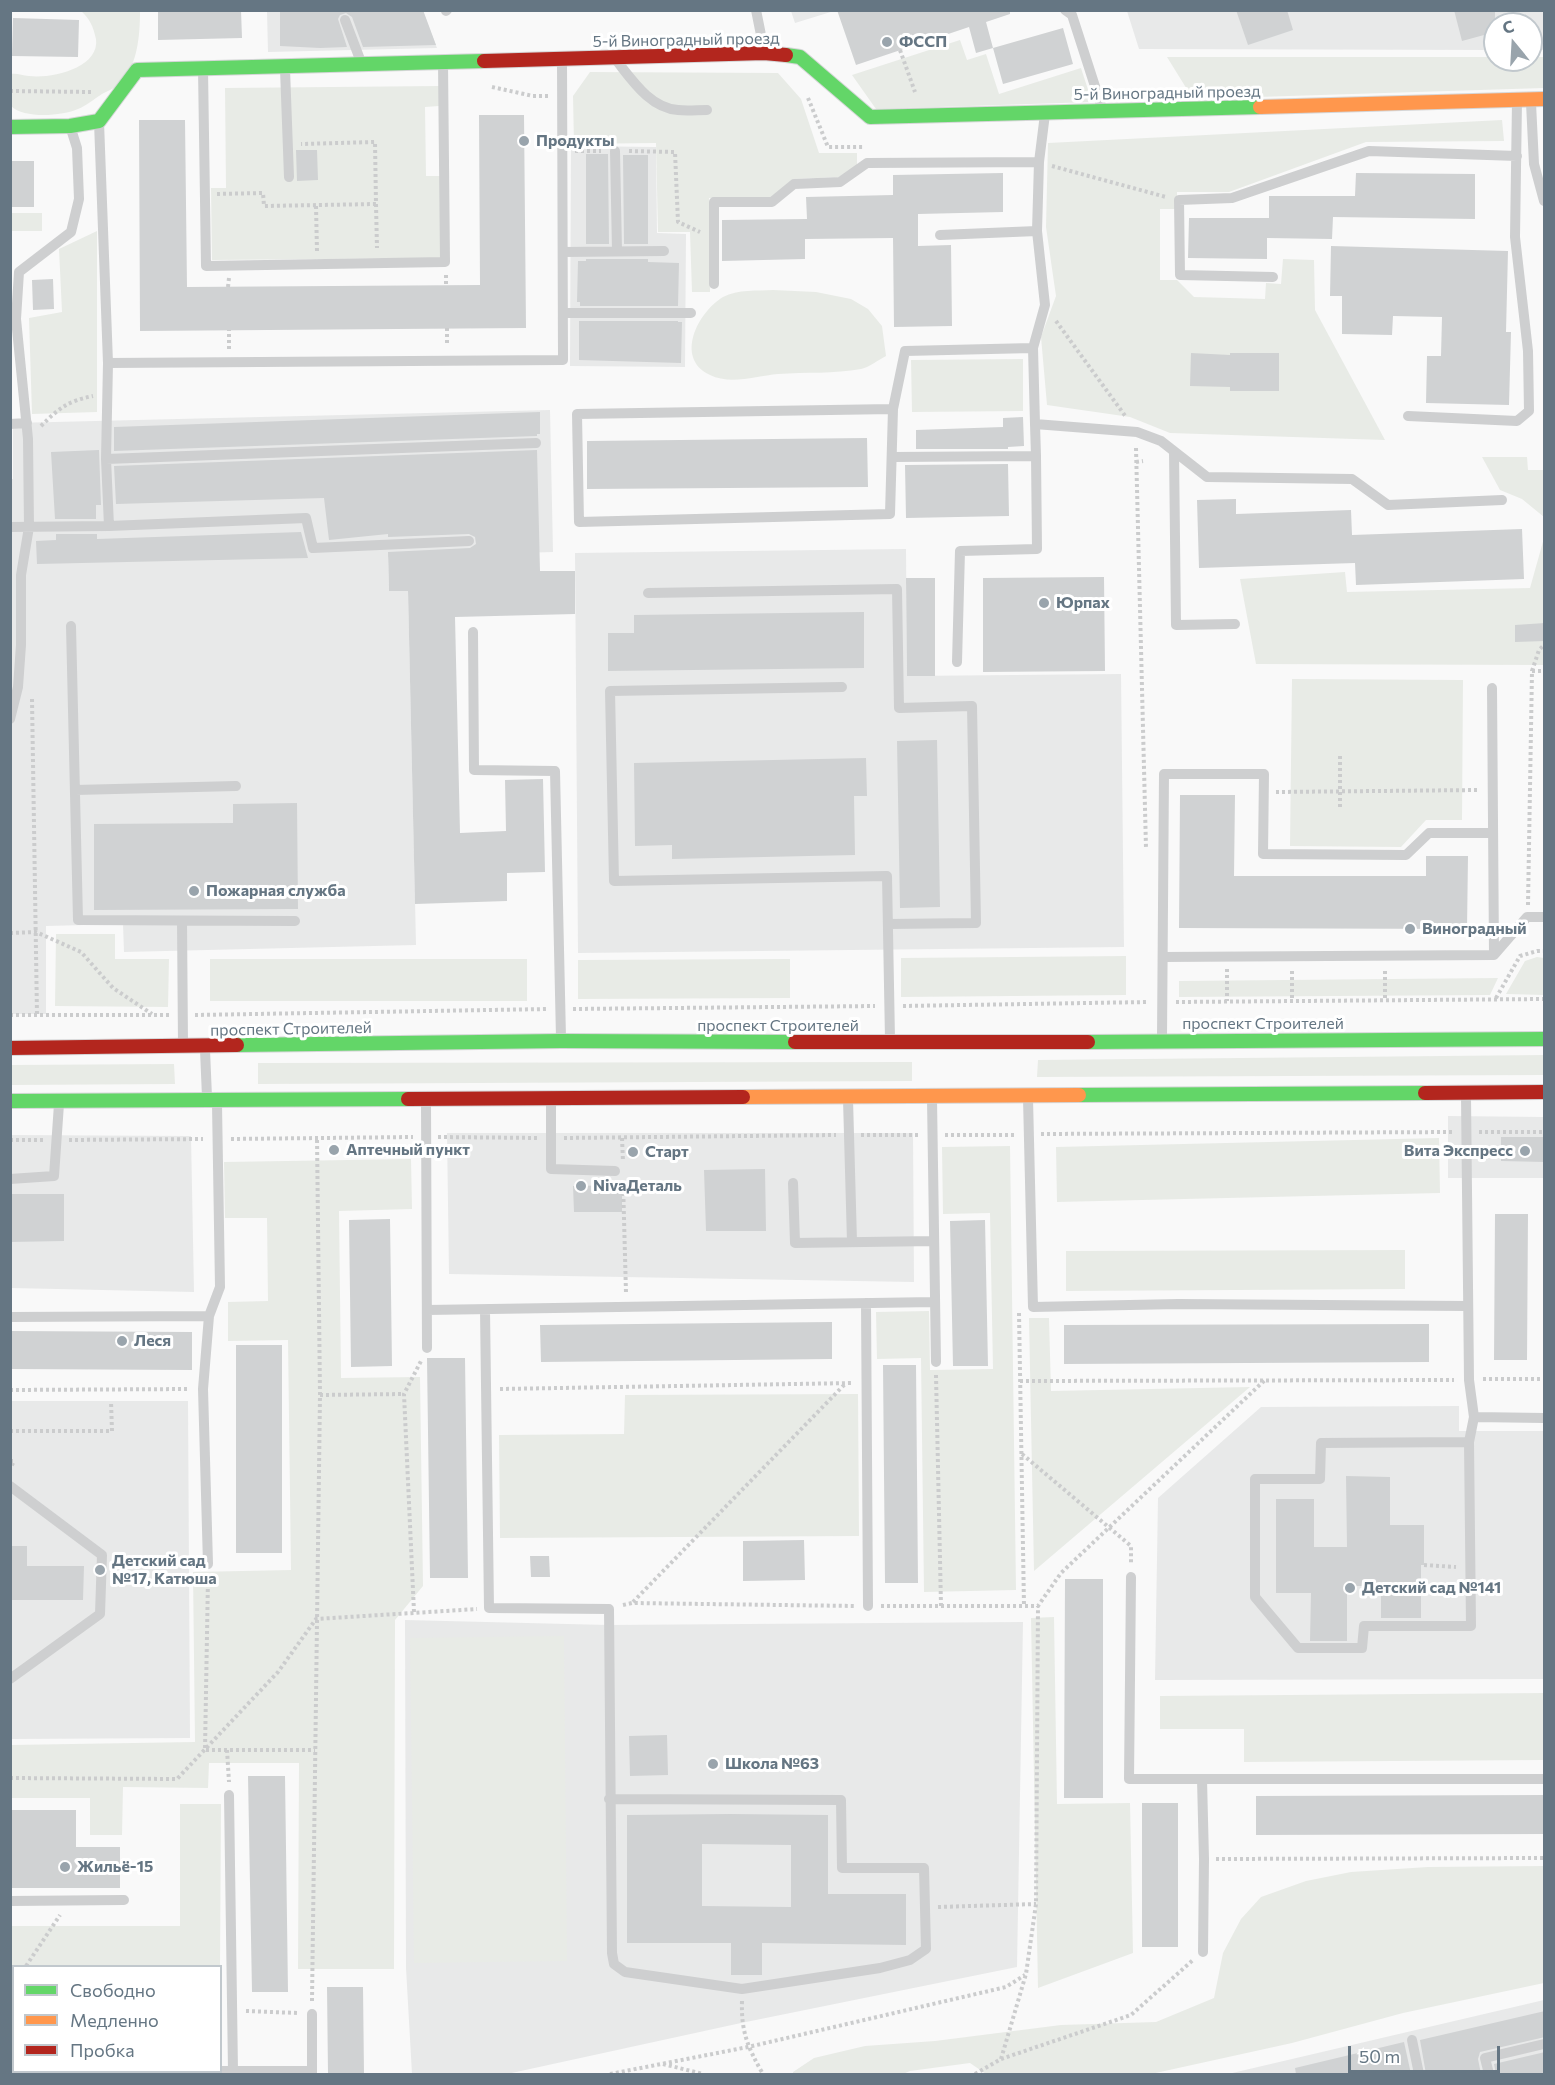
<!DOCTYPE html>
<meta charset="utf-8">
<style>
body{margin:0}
#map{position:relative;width:1555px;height:2085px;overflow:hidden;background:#f9f9f9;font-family:Commissioner,sans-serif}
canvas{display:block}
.frame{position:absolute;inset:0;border:12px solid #657683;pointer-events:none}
.legend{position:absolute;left:12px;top:1965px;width:210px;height:108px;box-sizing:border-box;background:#fff;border:2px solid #c1c8cd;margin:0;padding:8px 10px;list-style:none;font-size:18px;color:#657683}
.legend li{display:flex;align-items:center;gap:12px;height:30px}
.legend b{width:30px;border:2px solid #c1c8cd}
.north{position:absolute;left:1483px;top:12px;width:60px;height:60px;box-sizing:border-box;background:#fff;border:2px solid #c1c8cd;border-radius:50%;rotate:342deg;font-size:16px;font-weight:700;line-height:24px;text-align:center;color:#657683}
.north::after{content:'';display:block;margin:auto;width:21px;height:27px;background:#99a4ac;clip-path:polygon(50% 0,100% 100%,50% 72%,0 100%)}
.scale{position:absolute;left:1348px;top:2046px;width:152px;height:27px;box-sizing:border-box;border:3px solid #657683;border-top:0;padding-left:8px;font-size:18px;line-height:21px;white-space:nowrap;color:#657683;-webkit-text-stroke:4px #fff;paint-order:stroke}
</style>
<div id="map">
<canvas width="1555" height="2085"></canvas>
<div class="frame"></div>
<ul class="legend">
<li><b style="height:8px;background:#63d668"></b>Свободно</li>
<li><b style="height:8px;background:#ff974d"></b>Медленно</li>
<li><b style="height:8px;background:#b3261e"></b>Пробка</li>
</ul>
<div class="north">С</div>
<div class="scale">50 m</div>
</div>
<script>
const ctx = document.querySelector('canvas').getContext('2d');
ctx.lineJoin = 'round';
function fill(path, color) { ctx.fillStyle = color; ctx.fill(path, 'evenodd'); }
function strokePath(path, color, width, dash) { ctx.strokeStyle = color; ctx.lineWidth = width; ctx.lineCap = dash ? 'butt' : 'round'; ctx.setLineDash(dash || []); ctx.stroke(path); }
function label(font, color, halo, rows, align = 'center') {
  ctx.font = font + ' Commissioner,sans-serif'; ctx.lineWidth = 6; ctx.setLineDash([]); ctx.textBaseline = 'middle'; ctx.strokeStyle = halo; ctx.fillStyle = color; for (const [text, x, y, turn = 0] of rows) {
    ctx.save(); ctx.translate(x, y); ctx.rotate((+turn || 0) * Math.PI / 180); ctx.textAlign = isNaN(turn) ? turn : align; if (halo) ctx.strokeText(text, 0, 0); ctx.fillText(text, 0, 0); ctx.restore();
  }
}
const built = new Path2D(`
 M267,11H423L437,48L268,52Z
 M791,11V10L834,11L795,23Z
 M1127,11H1544V50H1531V24H1495V50L1139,49Z
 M571,146L656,147L657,233L686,234L685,367L570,366Z
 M550,410L553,552L388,557L389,591H408L416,945L124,952L123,924L46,926V1014H11L10,479H13V423Z
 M906,549L907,676L1121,674L1124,947L578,953L575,553Z
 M1448,1116L1544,1117V1178H1448Z
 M447,1133H913L914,1282L449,1274Z
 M11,1135L191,1136L194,1292L11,1288Z
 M10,1401H188L190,1738L11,1739Z
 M1459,1406V1431H1544V1679L1155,1680L1158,1498L1261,1407Z
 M405,1620L608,1625L1023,1622L1017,1967L741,2023L507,2074H412L406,1968Z
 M1544,2000V2074H1228Z`);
const green = new Path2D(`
 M81,11H140C140,34 138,63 122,82C117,87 108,91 102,94C94,99 86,106 78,109C62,116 24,119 11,106V74C18,73 22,76 29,76C51,79 100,68 96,39C93,26 90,19 81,11Z
 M960,40L967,60L986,54L999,94L1081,68L1092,102L876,109L852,75Z
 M1167,57H1495V60H1531V57H1544V88L1193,99Z
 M590,72L778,73L801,99L819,153H857V166L839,177L794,179L771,197L709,198L710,292H692L690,232H658L656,143L574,144L573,96Z
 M439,86V106L425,107L426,176H440L441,258L212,260L211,188H226L225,88Z
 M1502,120L1504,141L1366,142L1229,192H1177V209H1160V280H1177L1194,297L1265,299L1266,283L1281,284L1283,259L1314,260L1315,310L1385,440L1170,433L1130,417L1047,405L1041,337L1056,296L1046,227L1048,143Z
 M11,213H42V231H11Z
 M97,231V412L32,414L29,318L62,312L59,249Z
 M773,290L816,292L851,299L868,309L882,326L886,356C878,360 870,367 861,369C834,374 806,372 778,374C757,376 730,385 710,375C674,358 698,312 723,297C738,289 757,291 773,290Z
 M1023,359V411L912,412L911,360Z
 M1482,457H1527L1528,470H1544V517L1522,499L1500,490Z
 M1544,538V665L1256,664L1240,579L1345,572L1347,592L1530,588Z
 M1292,679L1463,680L1462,820H1426L1401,847L1290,846Z
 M56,934H115V959H169L168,1007L55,1006Z
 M1126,956V995L901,997V958Z
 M1537,957L1544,958V995L1506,994L1525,961Z
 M210,959H527V1001H210Z
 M790,959V998L578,999V960Z
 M1498,978L1490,995L1179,997V981Z
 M1544,1055V1075L1037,1077L1038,1060Z
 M912,1062V1081L258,1084V1063Z
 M174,1064L175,1084L11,1085L10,1065Z
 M1439,1138L1440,1193L1057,1202L1056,1147Z
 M1010,1146L1016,1590L924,1592L921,1358L877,1359L876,1312L929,1311L930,1370L993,1369L990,1213L943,1214L942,1147Z
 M411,1159L412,1209L339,1211L341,1378L420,1377L423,1586L395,1620L394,1969H298L299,1763H209L208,1788L123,1787L122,1835H90V1798H11V1745L195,1742L193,1572L291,1570L288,1340L228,1341V1302L268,1301L267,1218H225L224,1162Z
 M1405,1250V1289L1066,1291V1251Z
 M1029,1318H1049L1051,1391L1250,1387L1034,1571Z
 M858,1394L859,1536L500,1538L499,1435L624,1434L625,1395Z
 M1054,1617L1057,1804L1130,1803L1133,1953L1038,1988L1031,1618Z
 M564,1636L567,1961L414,1963L410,1638Z
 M1544,1693V1760L1244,1762V1729H1160V1696Z
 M180,1804H221L220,1966H14V2030H11V1926H180Z
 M1544,1866V1983L1403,2013L1292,2043L1151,2074H986L970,2063L910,2071L903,2074H793V2072L814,2058L865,2046L935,2041L1061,2025L1156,2022L1214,1998L1223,1953L1241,1919L1261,1897L1306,1881L1351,1872L1428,1867Z`);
const building = new Path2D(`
 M158,10H241L242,38L158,40Z
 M280,10H423L436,45L363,47L352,17L346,13L340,15L338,19L347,47L320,48L280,46Z
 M837,10H1010V14L986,22L993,48L976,53L969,27L856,65Z
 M1236,10H1287L1293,30L1248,45Z
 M1454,10H1495V32L1462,41Z
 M13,18L79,20L78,57L12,56Z
 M1063,28L1073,64L1003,84L993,48Z
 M479,115H524L526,328L140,331L139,120H185L187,287L480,285Z
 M296,150H317L318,180L297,181Z
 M586,154H608L609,244H586Z
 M623,155H648V244H624Z
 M10,161H34V207H10Z
 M1003,173V212L918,214V246L951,245L952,326L894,327L893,238L805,239V259L722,261V220L807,219L806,197L893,195V175Z
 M1356,173L1475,174V219L1333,217L1332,239L1267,238V259L1188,258L1189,218H1269V196H1355Z
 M1331,246L1508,251L1506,332H1511L1509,405L1426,403L1427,356H1441L1442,317L1393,316L1392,335L1342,334V296H1330Z
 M586,259H648V262L679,263L678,306H580V302H577L578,261H586Z
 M53,279L54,309L33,310L32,280Z
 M579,321H678V322H682L681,363L579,360Z
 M1191,353L1230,355V353H1279V391H1230V387L1190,386Z
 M540,412V434H537V436L114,451V427Z
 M1023,417L1024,446L1008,447V449H916V430L1003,427V418Z
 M867,438L868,487L587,489V441Z
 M99,450L101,505H96V519H55L51,452Z
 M537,450L540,571H575V614L455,617L460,833L506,831L505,780L543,779L545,872L507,873V901L415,904L408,591H389L388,552L470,548L476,544L475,537L469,534L388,537V534L329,540L324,498L116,504L114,466Z
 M1008,464L1009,516L906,518L905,465Z
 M1236,499V514L1351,510L1352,535L1522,529L1524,579L1356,585L1355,563L1199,568L1197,500Z
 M301,532L308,558L37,564L36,541L56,540V534H97V539Z
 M1104,577L1105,671L983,672V578Z
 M906,578H935V676H907Z
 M864,612V668L608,671V633H634V615Z
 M1545,623V641L1515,642V625Z
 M937,740L940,907L900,908L897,741Z
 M866,758L867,796H854L855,855L672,859V845L635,846L634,763Z
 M1180,795H1235L1234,876H1426V856H1468L1467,929L1179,928Z
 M297,803L298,909L94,910V824L233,823V804Z
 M1501,1137H1545V1162L1501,1161Z
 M765,1169L766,1231H706L704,1170Z
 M622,1185V1212H574L573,1186Z
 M10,1194H64V1241L10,1242Z
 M1495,1214H1528L1527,1360H1494Z
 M390,1219L392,1366L351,1367L349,1220Z
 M985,1220L988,1366H953L950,1221Z
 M832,1322V1359L541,1362L540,1325Z
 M1429,1324V1362L1064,1364V1325Z
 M10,1331L192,1332V1370L10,1369Z
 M236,1345H282V1553H236Z
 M427,1358H465L468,1578H430Z
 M883,1365H916L918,1583H885Z
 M1346,1476L1390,1477V1525H1424V1565H1421V1618H1381V1586H1347V1641H1310L1311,1593H1276V1499H1314V1547H1347Z
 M804,1540L805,1580L743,1581V1541Z
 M10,1546H27V1566H84L83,1600H10Z
 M530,1556H549L550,1577H531Z
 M1065,1579H1103V1798H1064Z
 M667,1735L668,1775L630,1776L629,1736Z
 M248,1776H285L288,1992H252Z
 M1545,1795V1834L1256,1835V1796Z
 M1142,1803H1178V1947H1142Z
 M10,1810H76V1847H120V1888H10Z
 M730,1814L828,1815V1894H906V1945L762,1943V1975H731V1943H627V1815ZM702,1844L791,1845V1907L702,1906Z
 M327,1987H363L364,2074H328Z
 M1545,2011V2037L1480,2052L1478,2059L1481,2074H1426L1420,2040Z
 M1404,2042L1411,2074H1296L1295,2068Z
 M1545,2052V2074H1496L1494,2064Z`);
const path = new Path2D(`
 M900,50L915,92
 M492,87L533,96H550
 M10,91L91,92
 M808,98L828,147H864
 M575,151H601
 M629,151L675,152L678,222L700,232
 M1052,166L1166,197
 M217,194L263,193L264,206L376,204L375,142L301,144
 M376,204L377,248
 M316,206L317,251
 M446,275V285
 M228,287L229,278
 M1056,321L1126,417
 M447,328V346
 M229,349V330
 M41,426C59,408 68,401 93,396
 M1136,448L1146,848
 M1136,462L1143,461
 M1532,671H1544
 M32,699L37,1015
 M1340,756V810
 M1276,792L1479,790
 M1528,905L1532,671L1539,650L1544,645
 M10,933L36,932L81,952L113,988L152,1014
 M1227,969V1001
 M1292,971V1001
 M1385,971V1000
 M1496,998L1520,956L1537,951H1544
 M1176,1002L1544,999
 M903,1006L1148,1002
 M573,1009L875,1006
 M10,1015H170
 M195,1015L548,1009
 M1479,1132H1544
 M1041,1134L1454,1132
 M861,1135H920
 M945,1135H1016
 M438,1137L539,1138
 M564,1138L836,1135
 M622,1138L623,1161
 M231,1139L413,1137
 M10,1140H44
 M69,1140L203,1139
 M623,1181L626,1293
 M1019,1313L1024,1606
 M936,1375L941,1606
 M1483,1379H1544
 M1020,1381L1454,1380
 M500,1389L853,1383
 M10,1390L190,1389
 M320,1395L404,1394
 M10,1431H112L111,1401
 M1022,1454L1131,1546V1564
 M10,1461H14L10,1469
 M1424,1565L1456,1567
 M208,1577L205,1750H315
 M633,1602L845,1384
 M623,1605L632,1603L855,1606
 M881,1606H1038L1061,1573L1266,1379
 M414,1612L404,1394L422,1359
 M227,1750L229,1782
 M10,1778L177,1779L278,1672L316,1619L477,1609
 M1216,1859L1544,1858
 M938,1907L1036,1904
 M26,1966L60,1915
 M10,1982L14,1979
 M312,2001L320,1395L317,1138
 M742,2001C741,2032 748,2048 763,2074
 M246,2011L298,2013
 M1001,2059L1026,1974L1036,1904L1038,1606
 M663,2064L703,2074
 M610,2074L748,2047L1006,1987L1025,1975
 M975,2074L1001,2059L1131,2015L1193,1960`);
const lane = new Path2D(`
 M756,10L764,50
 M1065,10L1072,15L1102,108
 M446,11L447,10
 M345,20L361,62
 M616,60C632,80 650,108 678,110C687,111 697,110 707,110
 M203,69L206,266L445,262L443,63
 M285,69L289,177
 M1531,103L1534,164L1544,201
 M99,122L108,363L106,459L109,526L306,518L313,548L469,541
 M615,151L617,251
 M940,235L1037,231
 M563,252L664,251
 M1273,277L1180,275L1179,200L1232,198L1369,151L1517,156
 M714,284V202H772L794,184L840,182L867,163L1039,162
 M563,313H691
 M108,363L563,360L562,60
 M893,409L577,414L579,522L890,514L893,409L905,351L1033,348
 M1408,416L1517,421L1529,411L1528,351L1515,237L1517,101
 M10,424L27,423
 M1035,424L1033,348L1045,305L1037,231L1039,162L1045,114
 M1174,451L1176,625L1235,624
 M893,457L1036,456L1035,424L1137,432L1161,441L1207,477L1352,479L1388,505L1502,500
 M106,459L536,443
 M10,527L109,526
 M648,593L897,589L899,708L972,706L976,923L888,924
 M71,626L78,920L295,921
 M473,632L474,770L555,771L561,1038
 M957,662L960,551L1037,549L1036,456
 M842,687L610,691L614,881L887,876L890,1040
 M1492,688L1494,955
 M10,719L18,687L21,645V575L29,527L28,439L16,319L19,272L71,232L79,199L77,148L71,129
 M75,790L236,786
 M182,921L183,1044
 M1163,957L1494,955L1527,917H1544
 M1162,1037L1164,774H1264L1263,854L1406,855L1429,833H1493
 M205,1050L207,1097
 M1466,1096L1469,1380L1474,1417L1469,1442L1321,1443L1320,1479H1255V1597L1298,1648H1362L1364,1626H1471L1469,1442
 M1028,1098L1033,1307L1178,1304L1468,1306
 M848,1099L852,1242
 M932,1099L936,1362
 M551,1101V1169L615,1171
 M426,1102L427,1348
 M10,1179L54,1176L59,1104
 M793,1183L795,1243L934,1241
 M866,1303L868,1606
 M427,1310L935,1302
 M485,1310L489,1608L609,1609L612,1953L614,1964L625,1972L742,1989L880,1968L910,1960L926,1949L924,1868H842L841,1800L609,1799
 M10,1317L209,1316
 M1474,1417L1544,1418
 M10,1486L102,1555L100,1614L10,1679
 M208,1564L203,1389L209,1316L220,1287L217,1104
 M1131,1577L1129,1779H1202
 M229,1795L233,2071
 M10,1901L124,1900
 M1203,1952L1204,1859L1202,1779H1544
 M312,2014V2074
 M1412,2040L1419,2074
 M220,2071H312
 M10,2073L151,2072
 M1489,2074L1485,2058L1544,2044`);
const fast = new Path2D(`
 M786,55L800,57L870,117L1260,107
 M10,127L70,126L99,121L137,70L484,61
 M1088,1042L1544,1039
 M237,1045L561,1041L795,1042
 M1079,1095L1425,1093
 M10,1101L408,1099`);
const slow = new Path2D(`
 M1260,107L1544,99
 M743,1097L1079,1095`);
const jam = new Path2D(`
 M484,61L764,53L786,55
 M795,1042H1088
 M10,1048L237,1045
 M1425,1093L1544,1092
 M408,1099L743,1097`);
const markers = [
 [887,42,6,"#99a4ac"],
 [524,141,6,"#99a4ac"],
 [1044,603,6,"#99a4ac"],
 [194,891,6,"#99a4ac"],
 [1410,929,6,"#99a4ac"],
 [334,1150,6,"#99a4ac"],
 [1525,1151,6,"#99a4ac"],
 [633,1152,6,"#99a4ac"],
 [581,1186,6,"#99a4ac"],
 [122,1341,6,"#99a4ac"],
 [100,1570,6,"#99a4ac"],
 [1350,1588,6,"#99a4ac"],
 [713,1764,6,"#99a4ac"],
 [65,1867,6,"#99a4ac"]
];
const streetNames = [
 ["5-й Виноградный проезд",686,40,-1],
 ["5-й Виноградный проезд",1167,93,-1],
 ["проспект Строителей",1263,1024],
 ["проспект Строителей",778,1026],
 ["проспект Строителей",291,1029,-1]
];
const poiNames = [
 ["ФССП",899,42],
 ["Продукты",536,141],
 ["Юрпах",1056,603],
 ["Пожарная служба",206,891],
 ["Виноградный",1422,929],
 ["Аптечный пункт",346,1150],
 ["Вита Экспресс",1513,1151,"right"],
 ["Старт",645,1152],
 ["NivaДеталь",593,1186],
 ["Леся",134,1341],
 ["Детский сад",112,1561],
 ["№17, Катюша",112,1579],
 ["Детский сад №141",1362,1588],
 ["Школа №63",725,1764],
 ["Жильё-15",77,1867]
];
fill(built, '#e8e9e9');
fill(green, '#e8ebe6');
fill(building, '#d0d2d3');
strokePath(fast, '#d5d6d7', 16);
strokePath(slow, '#d5d6d7', 16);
strokePath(jam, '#d5d6d7', 16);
strokePath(path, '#cbcccd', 4, [3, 3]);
strokePath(lane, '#cecfd0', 10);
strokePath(fast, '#63d668', 14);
strokePath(slow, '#ff974d', 14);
strokePath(jam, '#b3261e', 14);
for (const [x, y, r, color] of markers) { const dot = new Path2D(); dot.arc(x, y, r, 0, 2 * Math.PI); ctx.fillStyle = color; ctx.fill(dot); strokePath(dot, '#fff', 2); }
label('16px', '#657683', '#fff', streetNames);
label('bold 16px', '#657683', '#fff', poiNames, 'left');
</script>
